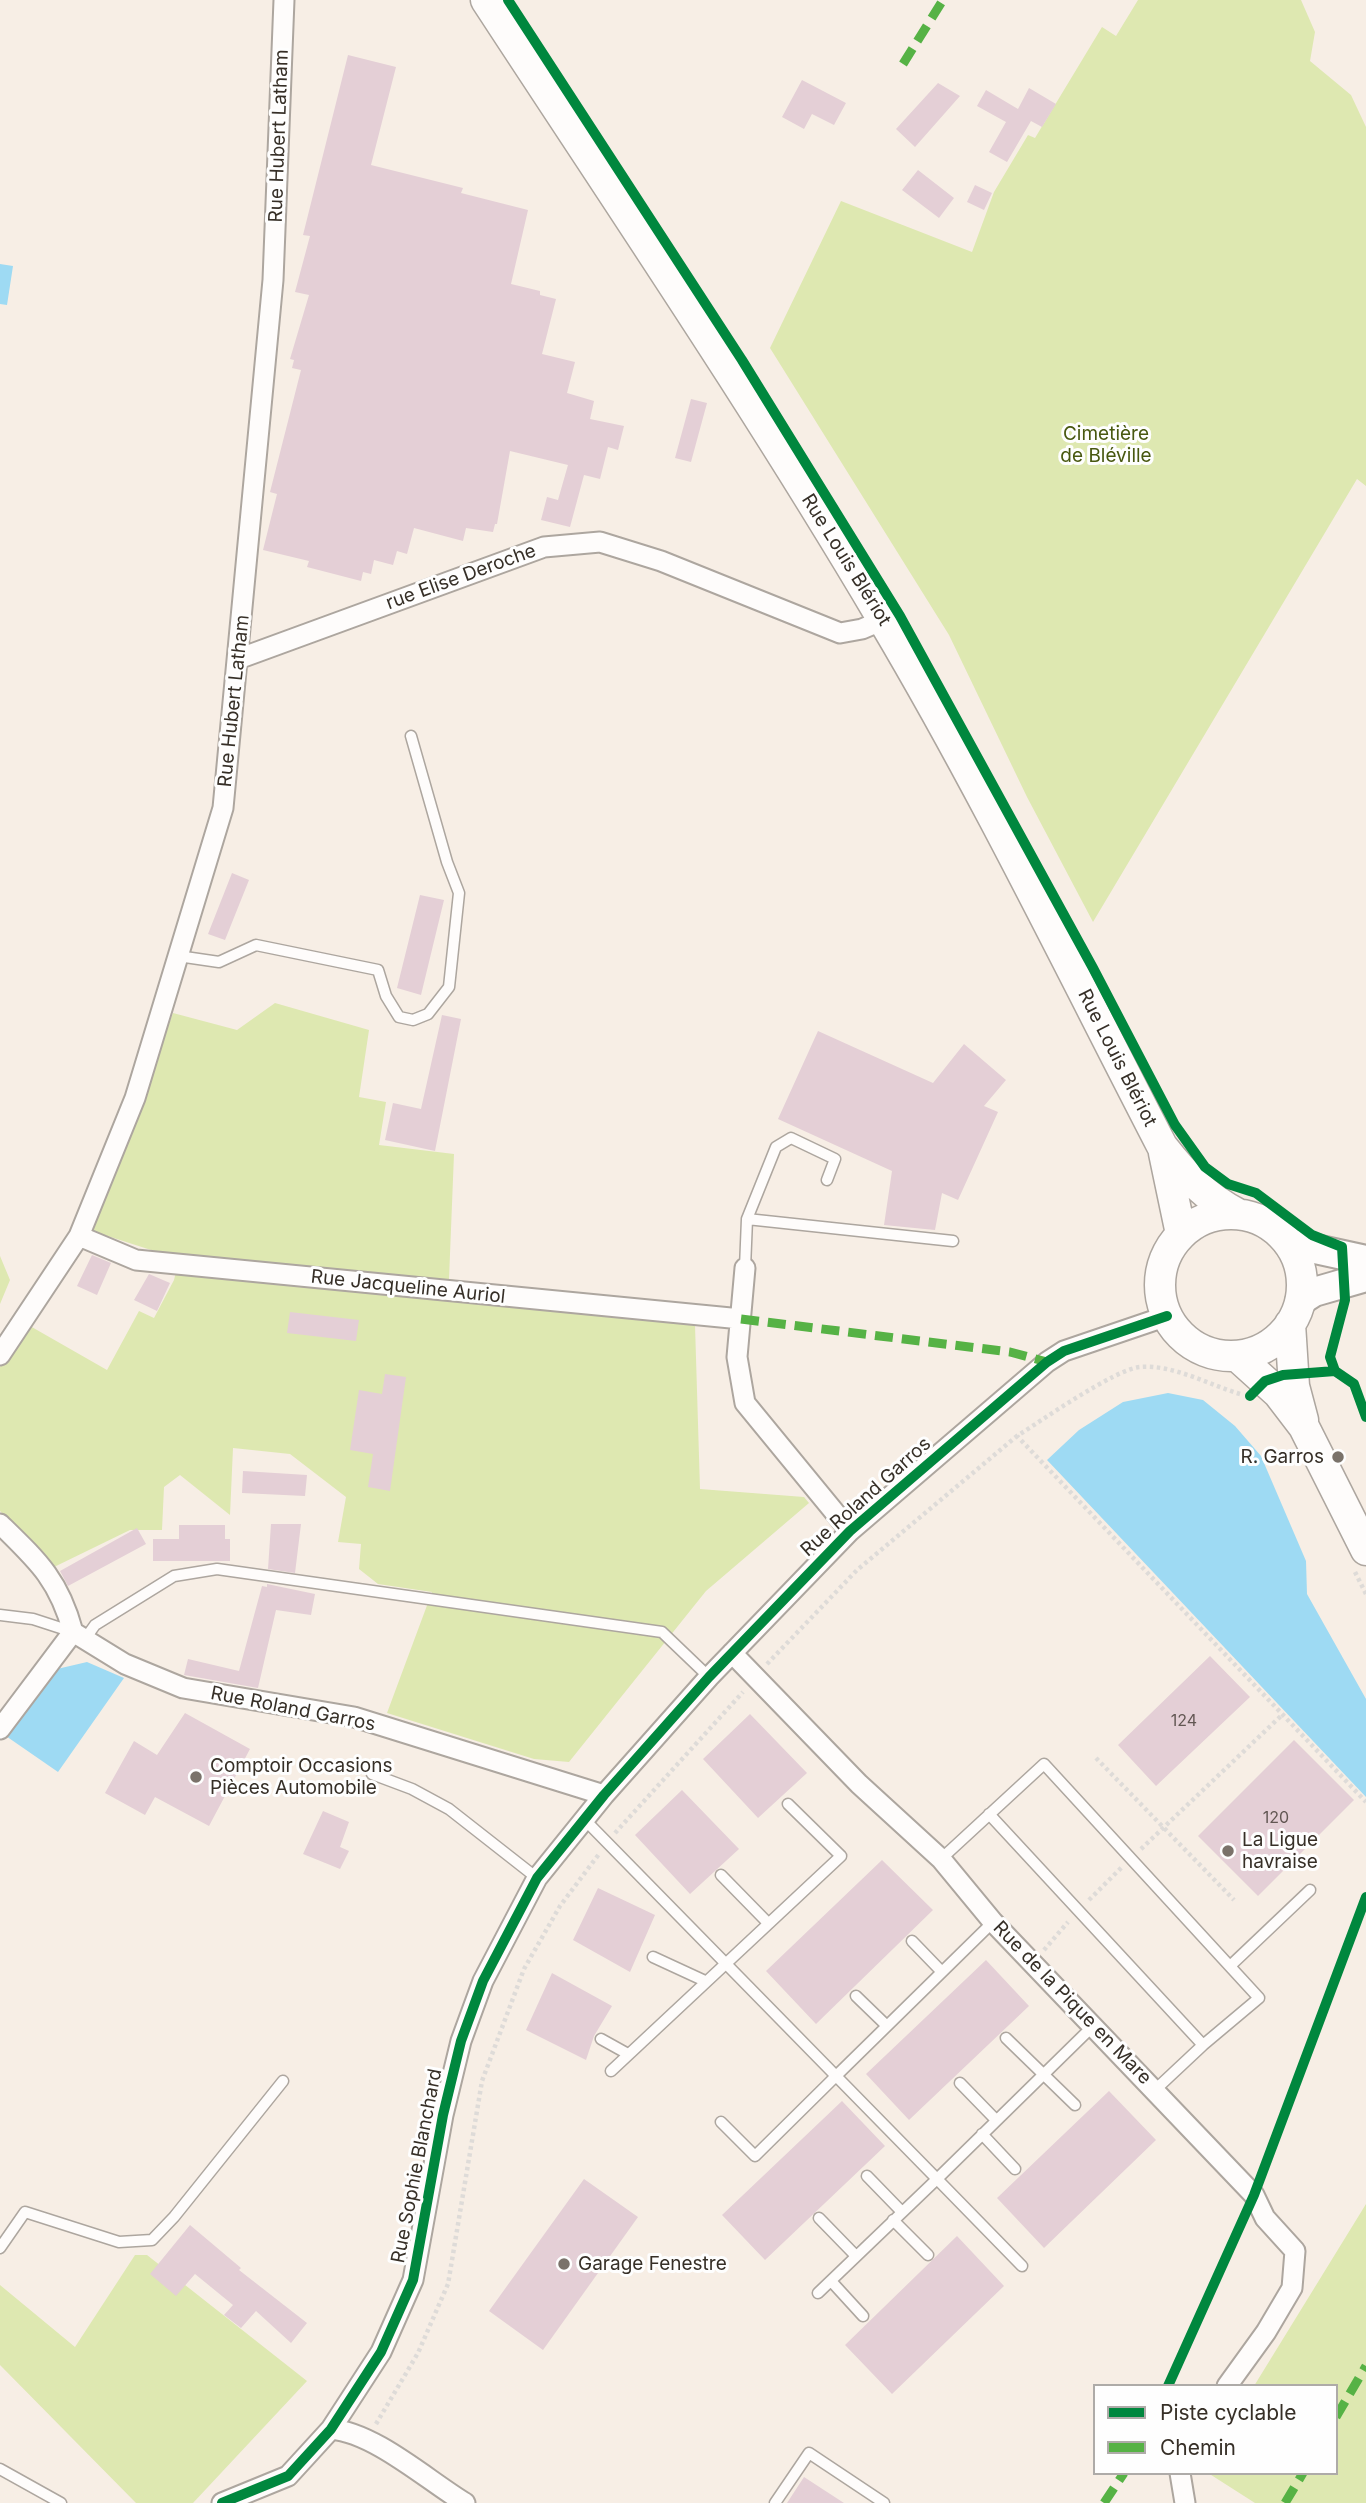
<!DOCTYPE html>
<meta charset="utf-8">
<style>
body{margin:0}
#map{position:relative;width:1366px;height:2503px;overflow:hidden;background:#f7eee5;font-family:Inter,sans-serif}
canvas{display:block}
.legend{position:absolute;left:1093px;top:2384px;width:245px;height:91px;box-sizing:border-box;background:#fefefe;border:2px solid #aeaba8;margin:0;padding:9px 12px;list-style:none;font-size:21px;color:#362f27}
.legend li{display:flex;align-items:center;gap:14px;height:35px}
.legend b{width:35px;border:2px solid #aeaba8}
</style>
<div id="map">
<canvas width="1366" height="2503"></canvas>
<ul class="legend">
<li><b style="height:9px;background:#00873e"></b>Piste cyclable</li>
<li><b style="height:9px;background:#56b245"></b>Chemin</li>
</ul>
</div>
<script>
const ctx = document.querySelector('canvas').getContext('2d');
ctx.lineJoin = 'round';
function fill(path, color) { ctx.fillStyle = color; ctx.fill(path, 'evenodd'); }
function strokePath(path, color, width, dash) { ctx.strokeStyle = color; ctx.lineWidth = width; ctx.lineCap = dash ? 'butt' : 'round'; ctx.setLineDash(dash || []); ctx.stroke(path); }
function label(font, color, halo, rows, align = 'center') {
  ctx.font = font + ' Inter,sans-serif'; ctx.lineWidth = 6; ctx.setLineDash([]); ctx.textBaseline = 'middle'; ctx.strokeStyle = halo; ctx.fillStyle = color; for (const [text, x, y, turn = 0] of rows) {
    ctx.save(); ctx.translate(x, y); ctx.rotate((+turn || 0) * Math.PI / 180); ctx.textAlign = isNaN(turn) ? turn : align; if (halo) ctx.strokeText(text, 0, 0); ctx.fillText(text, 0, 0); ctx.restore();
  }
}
const green = new Path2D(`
 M1138,0H1301L1315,32L1310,61L1351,95L1366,127V486L1357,479L1093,922L1027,797L949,635L770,348L841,201L972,252L994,192L1028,135L1035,138L1102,27L1116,36Z
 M275,1003L369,1030L359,1097L386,1102L379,1145L454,1154L449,1279L695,1325L700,1489L804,1497L809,1503L706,1591L569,1762L534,1759L387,1713L432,1592L378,1584L359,1569L361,1544L338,1542L346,1497L290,1454L233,1448L230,1515L180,1475L164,1487L162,1530H130L52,1568L0,1511V1367L30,1326L107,1370L139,1311L154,1318L174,1280L179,1259L92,1231L173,1013L237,1030Z
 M0,1256L10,1280L0,1304Z
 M1366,2204V2503H1255L1208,2473H1336V2386H1254Z
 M135,2255H147L307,2381L193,2503H136L0,2365V2285L75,2347Z`);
const water = new Path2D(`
 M0,264L13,266L7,305L0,304Z
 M1168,1393L1203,1400L1235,1426L1261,1456L1306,1561L1307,1594L1366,1699V1797L1047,1460L1079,1430L1123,1402Z
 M87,1662L124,1678L58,1772L3,1734L57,1669Z`);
const building = new Path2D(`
 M348,55L396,67L371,165L463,188L461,193L528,210L511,284L540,291V295L556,299L542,354L575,362L567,393L594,401L590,419L624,426L618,450L608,447L600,479L584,475L570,527L541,520L547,497L558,500L568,465L510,451L497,524H495L493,532L466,528L463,541L414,528L407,554L397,551L393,565L374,560L371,574L363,572L361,581L307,567L309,561L263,550L277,494L270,492L301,370L292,368L294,360L290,359L309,295L295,292L310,236L303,235Z
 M802,80L846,103L834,125L812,114L804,129L782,117Z
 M938,83L960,96L915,147L896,129Z
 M1029,88L1056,104L1042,127L1031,121L1007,162L989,152L1006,122L977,106L986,90L1018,109Z
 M918,170L954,198L939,218L902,190Z
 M975,185L992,193L984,210L967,202Z
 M691,399L707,403L691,462L675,458Z
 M232,873L249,880L225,940L208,934Z
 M420,895L444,900L421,995L397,988Z
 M442,1015L461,1019L435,1151L385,1140L393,1103L421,1109Z
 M818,1031L933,1083L964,1044L1006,1080L984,1106L998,1112L958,1200L942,1193L935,1230L884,1225L892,1171L778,1119Z
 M92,1255L111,1263L97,1295L77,1286Z
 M149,1274L170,1283L157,1311L134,1300Z
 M290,1312L359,1320L356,1341L287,1333Z
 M385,1374L406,1377L390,1491L368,1487L373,1454L350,1450L359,1390L382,1394Z
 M243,1471L307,1475L305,1496L242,1493Z
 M271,1524H301L295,1573L268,1569Z
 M179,1525H225V1539H230V1561H153V1539H179Z
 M137,1528L146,1544L68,1586L60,1571Z
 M267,1584L315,1594L311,1615L276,1610L258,1688L184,1675L188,1659L239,1671L262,1586L267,1587Z
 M1210,1656L1250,1697L1156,1786L1118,1745Z
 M185,1713L250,1749L209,1826L155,1797L145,1815L105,1793L134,1741L157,1755Z
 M750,1714L807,1773L758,1818L703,1759Z
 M1294,1740L1354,1800L1258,1896L1198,1836Z
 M682,1790L739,1849L690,1894L635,1835Z
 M323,1811L349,1822L340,1847L349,1851L340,1869L303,1854Z
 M882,1860L933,1910L816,2024L766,1971Z
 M598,1888L655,1915L630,1972L573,1940Z
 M986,1960L1029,2006L909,2120L866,2074Z
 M552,1973L612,2006L594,2036L586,2060L526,2030Z
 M1109,2091L1156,2140L1044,2248L997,2198Z
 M842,2101L885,2146L765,2260L722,2215Z
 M584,2179L638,2217L543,2350L489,2311Z
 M190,2225L241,2268L239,2270L307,2323L291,2343L256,2311L241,2328L224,2315L233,2305L195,2274L176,2296L150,2274Z
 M957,2236L1004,2286L892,2394L845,2345Z
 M804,2477L844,2503H787Z`);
const path = new Path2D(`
 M1240,1394C1210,1385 1172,1364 1140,1367C1115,1369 1041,1421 1017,1436L1366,1802
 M1355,1572L1366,1594
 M767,1664L857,1570L1017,1436
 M1096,1758L1234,1900
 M615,1833L743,1692
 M1141,1849L1283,1714
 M1089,1900L1122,1867
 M1044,1950L1068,1922
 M376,2424L418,2353L448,2284L482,2081L524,1969L560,1906L599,1854`);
const lane = new Path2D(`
 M178,956L219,962L256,945L378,970L386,996L399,1017L413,1020L428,1014L449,987L459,893L447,862L411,736
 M747,1219L953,1241
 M745,1268L747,1219L776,1147L791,1138L835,1159L827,1180
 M0,1615L33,1619L73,1632
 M85,1639L95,1625L174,1576L217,1569L662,1632L709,1677
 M372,1774L412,1789L449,1809L537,1878
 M585,1820L836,2076L993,1922
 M941,1859L1044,1764L1259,1998L1203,2045L989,1814
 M721,1875L768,1923
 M912,1941L942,1972
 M653,1957L705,1981
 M1230,1966L1310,1890
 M856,1996L887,2026
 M1006,2038L1075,2105
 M601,2039L628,2054
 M611,2071L841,1856L788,1804
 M960,2083L996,2120
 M1155,2090L1203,2045
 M721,2122L755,2156L836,2076L937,2179L1093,2026
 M982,2134L1015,2169
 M867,2176L902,2212
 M819,2218L856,2256
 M893,2220L928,2255
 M0,2248L25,2212L119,2242L152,2240L174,2217L283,2081
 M831,2281L863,2316
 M818,2293L937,2179L1022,2266
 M0,2469L61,2503
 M775,2503L809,2453L884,2503`);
const street = new Path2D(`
 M238,659L544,547L600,542L661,561L840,633L862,629L883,620
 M79,1236L136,1260L741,1319
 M745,1268L737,1357L745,1403L850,1531
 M0,1355L79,1236L135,1098L223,808L273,280L284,0
 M0,1524C38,1561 59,1580 73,1632
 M732,1653L859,1784L941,1859L993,1922L1254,2195L1265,2218L1295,2251L1292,2288L1266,2332L1227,2386
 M0,1729L73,1632L125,1664L183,1688L354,1717L604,1795
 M331,2429C375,2433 427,2480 465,2503
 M1180,2473L1185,2503
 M222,2503L288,2476L331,2429L381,2352L413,2280L443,2115L461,2041L483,1981L537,1878L604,1795L709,1677L850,1531L1047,1362L1064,1351L1167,1316`);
const secondary = new Path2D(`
 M1288,1243L1366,1260
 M1300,1301L1314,1292L1366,1277`);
const primary = new Path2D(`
 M486,0C620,205 758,408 883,620C984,790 1071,970 1162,1146C1185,1175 1205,1197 1238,1214
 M1164,1153L1181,1234
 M1160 1285a71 71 0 1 1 142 0a71 71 0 1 1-142 0Z
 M1290,1324L1294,1386L1303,1420
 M1237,1356L1278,1393L1304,1427L1366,1550`);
const quiet = new Path2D(`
 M903,64L943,0
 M741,1319L1010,1352L1047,1362
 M1336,2417L1366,2366
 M1104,2503L1124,2473
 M1285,2503L1303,2473`);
const cycleway = new Path2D(`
 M508,0L742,360L900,616L1093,968L1175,1125L1205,1167L1228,1184L1256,1193L1312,1235L1342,1247L1345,1300L1330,1357L1335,1371
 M1250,1396L1265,1381L1283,1375L1335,1371L1354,1384L1366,1417
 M1168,2386L1254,2195L1366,1897
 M222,2503L288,2476L331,2429L381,2352L413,2280L443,2115L461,2041L483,1981L537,1878L604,1795L709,1677L850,1531L1047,1362L1064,1351L1167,1316`);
const markers = [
 [1338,1457,7,"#7a726a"],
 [196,1777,7,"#7a726a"],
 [1228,1851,7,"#7a726a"],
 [564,2264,7,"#7a726a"]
];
const numberNames = [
 ["124",1184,1721],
 ["120",1276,1818]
];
const streetNames = [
 ["Rue Hubert Latham",279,136,-88],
 ["Rue Louis Blériot",846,560,58],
 ["rue Elise Deroche",461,577,-20],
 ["Rue Hubert Latham",234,701,-84],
 ["Rue Louis Blériot",1117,1058,63],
 ["Rue Jacqueline Auriol",408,1287,6],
 ["Rue Roland Garros",866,1497,-42],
 ["Rue Roland Garros",293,1709,11],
 ["Rue de la Pique en Mare",1072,2003,46],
 ["Rue Sophie Blanchard",417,2166,-79]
];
const parkNames = [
 ["Cimetière",1106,434],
 ["de Bléville",1106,456]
];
const poiNames = [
 ["R. Garros",1324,1457,"right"],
 ["Comptoir Occasions",210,1766],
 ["Pièces Automobile",210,1788],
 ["La Ligue",1242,1840],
 ["havraise",1242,1862],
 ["Garage Fenestre",578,2264]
];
fill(green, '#dee8b1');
fill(water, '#9edaf3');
fill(building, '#e4cfd6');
strokePath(lane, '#ada69f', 13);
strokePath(street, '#ada69f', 23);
strokePath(secondary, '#ada69f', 32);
strokePath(primary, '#ada69f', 33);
strokePath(path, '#dedbd8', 4.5, [3.5, 3.5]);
strokePath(lane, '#fefcfb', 10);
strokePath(street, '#fefcfb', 19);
strokePath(secondary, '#fefcfb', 28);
strokePath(primary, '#fefcfb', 30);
strokePath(quiet, '#56b245', 9, [18, 9]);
strokePath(cycleway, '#00873e', 10);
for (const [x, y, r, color] of markers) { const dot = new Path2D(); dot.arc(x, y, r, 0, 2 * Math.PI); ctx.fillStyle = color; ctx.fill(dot); strokePath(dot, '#fefefe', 2.5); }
label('16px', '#625753', null, numberNames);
label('19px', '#362f27', '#fefefe', streetNames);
label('19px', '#485810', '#fefefe', parkNames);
label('19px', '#362f27', '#fefefe', poiNames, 'left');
</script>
